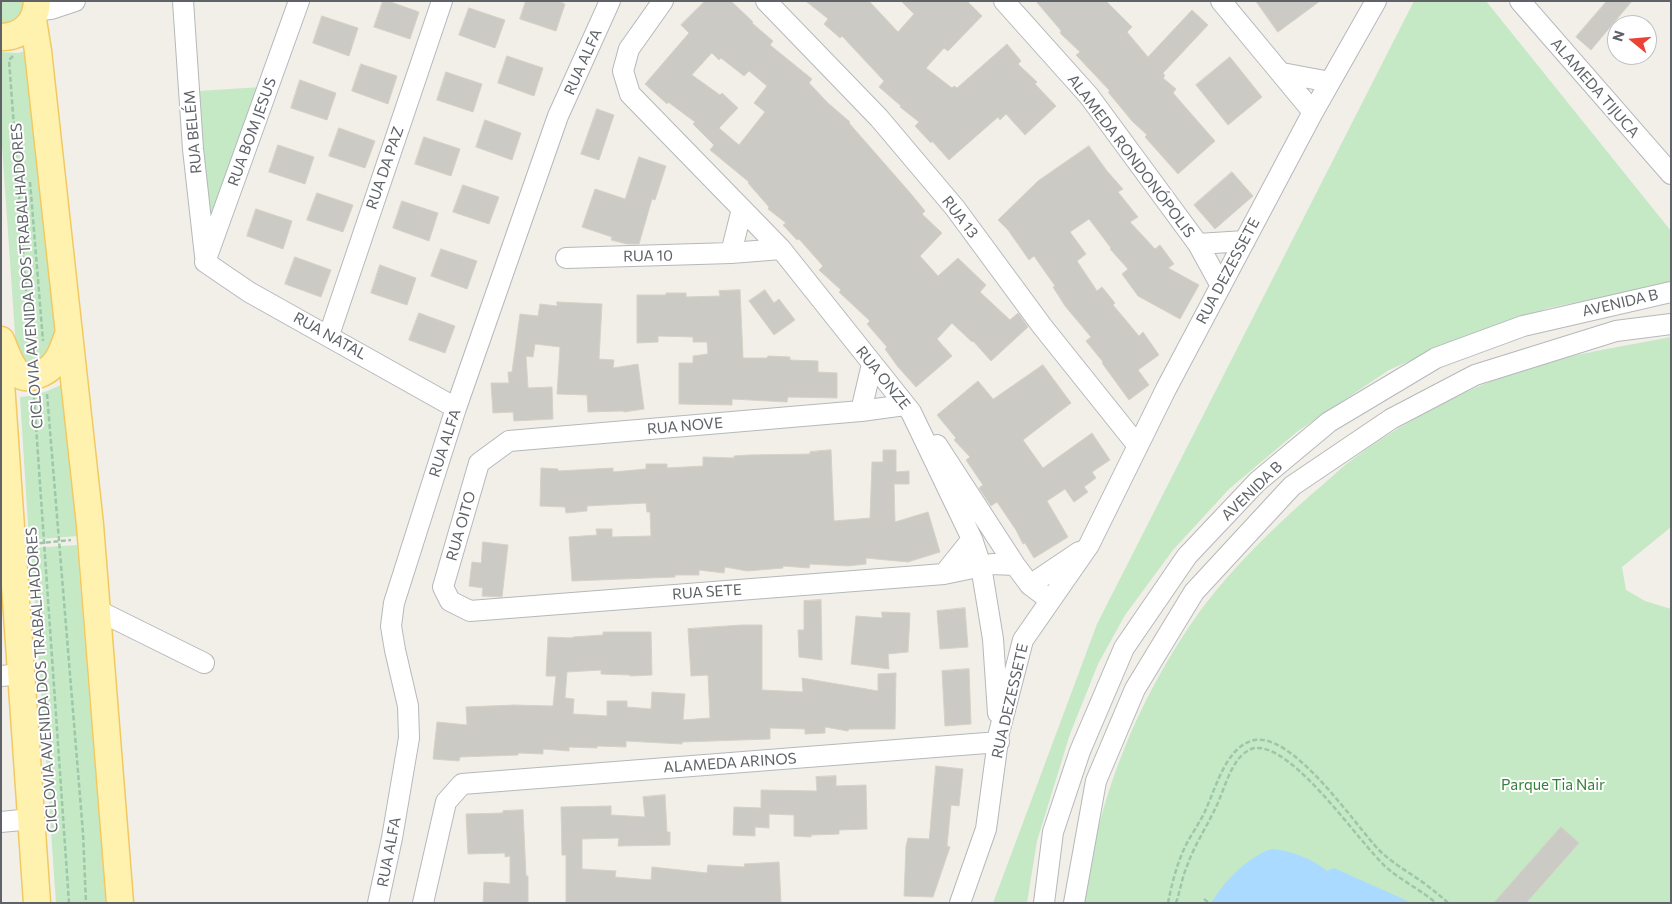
<!DOCTYPE html>
<meta charset="utf-8">
<style>
body{margin:0}
#map{position:relative;width:1672px;height:904px;overflow:hidden;background:#f1efe8;font-family:Commissioner,sans-serif}
canvas{display:block}
.frame{position:absolute;inset:0;border:2px solid #5f6368;pointer-events:none}
.north{position:absolute;left:1607px;top:15px;width:50px;height:50px;box-sizing:border-box;background:#fff;border:1px solid #bfc1c3;border-radius:50%;rotate:287deg;font-size:14px;font-weight:700;line-height:20px;text-align:center;color:#5f6368}
.north::after{content:'';display:block;margin:auto;width:18px;height:22px;background:#ea4335;clip-path:polygon(50% 0,100% 100%,50% 72%,0 100%)}
</style>
<div id="map">
<canvas width="1672" height="904"></canvas>
<div class="frame"></div>
<div class="north">N</div>
</div>
<script>
const ctx = document.querySelector('canvas').getContext('2d');
ctx.lineJoin = 'round';
function fill(path, color) { ctx.fillStyle = color; ctx.fill(path, 'evenodd'); }
function strokePath(path, color, width, dash) { ctx.strokeStyle = color; ctx.lineWidth = width; ctx.lineCap = dash ? 'butt' : 'round'; ctx.setLineDash(dash || []); ctx.stroke(path); }
function label(font, color, halo, rows, align = 'center') {
  ctx.font = font + ' Commissioner,sans-serif'; ctx.lineWidth = 4; ctx.setLineDash([]); ctx.textBaseline = 'middle'; ctx.strokeStyle = halo; ctx.fillStyle = color; for (const [text, x, y, turn = 0] of rows) {
    ctx.save(); ctx.translate(x, y); ctx.rotate((+turn || 0) * Math.PI / 180); ctx.textAlign = isNaN(turn) ? turn : align; if (halo) ctx.strokeText(text, 0, 0); ctx.fillText(text, 0, 0); ctx.restore();
  }
}
const green = new Path2D(`
 M1,1H27L19,21L1,27Z
 M1414,1H1486L1671,231V284L1548,308L1459,339L1389,370L1298,431L1229,489L1173,550L1125,615L1098,664L1070,734L1037,841L1027,903H993L1097,624Z
 M33,50L59,344L40,367L17,363L1,131V52L17,53Z
 M262,87L212,233L198,91Z
 M1671,337V527L1622,567L1626,590L1645,601L1671,609V903H1084C1097,797 1140,693 1203,607C1235,565 1273,528 1313,493C1327,482 1339,469 1353,459C1394,428 1444,401 1491,381C1548,357 1610,349 1671,337Z
 M63,384L77,536L29,540L20,397C36,396 48,391 63,384Z
 M77,545L106,903H56L31,548Z`);
const water = new Path2D(`
 M1271,849C1286,849 1316,860 1327,871L1334,868L1412,903H1211C1226,880 1245,859 1271,849Z`);
const building = new Path2D(`
 M383,1H388L419,12L410,39L374,27Z
 M526,1H558L565,4L556,31L520,19Z
 M705,1H731L753,22L752,23L773,41L770,45L812,79L809,83L828,103L850,122L849,123L912,195L925,211L922,214L942,233L920,256L938,276L958,258L986,285L980,292L1010,320L1018,313L1028,327L991,361L973,341L972,342L952,323L937,339L952,356L916,387L898,367L885,349L887,347L867,324L870,321L839,292L841,290L819,270L823,266L799,239L797,240L783,225L786,223L768,209L769,207L748,183L749,182L710,150L714,145L693,124L695,122L668,102L667,104L645,84L689,33L681,25ZM712,53L719,60L721,58L744,76L749,71L767,86L754,103L765,112L739,145L719,128L738,108L722,93L720,95L692,75Z
 M806,1H869L898,32L914,14L901,1H967L982,16L948,51L944,48L926,68L952,88L954,86L957,88L1007,44L1021,61L1018,64L1037,82L1035,84L1056,106L1025,135L1006,114L1000,120L998,117L949,160L932,141L931,143L915,126L919,122L900,107L901,106L879,87L884,81L842,36L840,38L824,24L828,19Z
 M1036,1H1106L1132,27L1127,32L1148,57L1192,10L1208,25L1163,73L1165,76L1163,78L1176,89L1173,93L1215,141L1178,174L1145,137L1147,135L1132,121L1108,92L1110,91L1076,55L1080,52L1060,33L1061,31Z
 M1256,1H1320L1278,32Z
 M1607,1H1632L1591,50L1576,37Z
 M469,8L505,20L495,48L459,35Z
 M322,16L358,28L349,56L313,43Z
 M507,56L543,68L534,96L498,83Z
 M1230,57L1262,97L1228,125L1196,85Z
 M361,64L397,76L388,104L352,91Z
 M446,72L482,84L473,112L437,100Z
 M300,80L336,93L327,120L291,108Z
 M597,109L614,115L599,160L581,154Z
 M485,120L521,133L512,160L476,147Z
 M339,128L375,141L365,168L329,156Z
 M424,137L460,149L451,176L415,164Z
 M278,145L314,157L305,184L269,172Z
 M1089,146L1107,171L1123,189L1118,192L1138,217L1130,222L1155,249L1160,245L1174,264L1168,268L1199,285L1180,319L1138,296L1122,274L1128,269L1110,249L1111,248L1089,219L1070,232L1086,254L1077,261L1097,291L1102,287L1115,303L1113,305L1139,336L1143,332L1159,355L1138,370L1149,385L1129,400L1102,363L1103,362L1086,341L1091,337L1065,306L1053,287L1055,286L1034,256L1029,260L1008,230L998,220L1038,181Z
 M639,157L666,166L655,200L652,199L639,244H627L611,240L612,237L582,227L595,189L625,199Z
 M1232,172L1253,196L1215,229L1194,205Z
 M463,185L499,197L489,224L453,212Z
 M317,193L353,205L343,232L307,220Z
 M402,201L438,213L429,241L393,228Z
 M256,209L292,221L283,249L247,236Z
 M441,249L477,261L467,289L431,276Z
 M295,257L331,270L321,297L285,284Z
 M380,265L416,278L407,305L371,293Z
 M740,290L743,358H767L768,356L790,357V360L818,361V372L837,373V398L788,397L787,402L732,399V405L679,404V363H693V356L708,354L707,342H693V337L658,336V342L637,343V295H666V293H686V297L720,296L719,291Z
 M765,290L774,303L779,299L795,320L774,335L749,301Z
 M557,302L602,304L599,359L614,360L613,368L638,364L644,409L624,412L623,411L588,412L587,395L557,394L560,347L535,344L533,357L526,356L528,388L552,387L553,419L514,421L513,412L493,413L491,383H509L508,372H512L520,314L538,316L540,304L557,306Z
 M419,313L455,326L445,353L409,340Z
 M1043,365L1071,403L1023,440L1043,468L1092,433L1110,460L1092,472L1096,478L1084,487L1088,492L1074,502L1065,489L1047,501L1068,537L1034,558L1025,543L1023,544L1016,530L997,502L991,506L979,488L983,485L966,460L970,457L954,440L956,438L937,415L978,381L993,399Z
 M831,450L834,521L870,518L872,462H883V450H896V472L909,471V484H894L895,522L928,512L940,552L908,562L866,558V564L848,566L810,564L809,568L783,566V568L747,571L725,567L724,573L699,570V575H675V577L572,581L569,537L597,535L596,529H612V537L651,536L650,512H647L646,503L587,506V511L566,513L565,507L540,506L541,468L558,469V471L613,468V472L646,469V464H667V468L703,466V457L734,458V456L749,455L810,454V452Z
 M483,542L508,545L502,597L482,596L483,588L469,586L472,562L481,563Z
 M821,600L822,660L799,657L798,630H804V601Z
 M965,608L968,647L940,649L937,611Z
 M882,612L910,613L908,652L888,654L889,669L851,664L856,616L882,618Z
 M742,625H762V690L803,692L802,678L878,691V674L896,673L895,729H849L848,731L825,727V733L805,734V729L770,728V739L682,742V744L626,741V747L597,746V748L569,747V751L543,749V754L518,753V755L460,757L459,761L433,759L437,722L467,725L466,707L514,705L553,706L556,676H546L548,637L573,638V637L603,635V632H651L652,675L630,676V675L601,674V670L567,672L565,698L574,699L573,714L607,716V701H627V707L651,709L652,692L685,694L683,720L710,718L708,675L691,676L688,629Z
 M969,669L971,724L945,726L942,671Z
 M936,766L963,769L959,806L951,805L947,846L950,847L933,897L904,896L906,846L908,838L929,839Z
 M836,776V786L866,785L867,829L839,830V834L811,835V837L794,836V815L769,814V828L755,827V836L733,835L734,807L761,808V790L817,791L816,777Z
 M665,795L667,832H670V845L618,846L619,838L582,839V869L616,871L615,877L651,880L652,867L707,873L708,865L745,867L744,864L779,862L781,903H566V855H562L561,807L611,806V815L645,817L643,797Z
 M523,810L526,876H528V903H483L484,882L510,884V856L505,857V853L468,854L466,814L503,813V811Z
 M1561,827L1579,843L1526,903H1494Z`);
const path = new Path2D(`
 M13,56L9,60L31,356
 M30,182L43,341
 M47,394L83,833L86,903
 M34,397L69,903
 M31,544L71,540
 M1204,899L1209,903
 M1168,903C1172,883 1177,863 1186,845C1192,833 1201,821 1206,809C1216,787 1226,749 1251,741C1290,727 1355,825 1379,850C1393,864 1409,872 1425,884C1433,890 1441,896 1448,903
 M1176,903C1180,891 1182,878 1187,866C1194,846 1206,828 1215,809C1223,793 1227,775 1237,761C1241,755 1248,749 1255,748C1294,744 1359,843 1387,868C1402,881 1421,890 1436,903`);
const minor = new Path2D(`
 M183,1L193,149L205,256
 M663,1L629,49L623,71L630,94L781,249L911,412L972,539L981,566L993,639L998,713
 M766,1L879,118L955,208L1042,326L1138,446
 M1004,1L1089,96L1198,244L1221,286
 M1221,1L1313,112
 M1520,1L1671,174
 M37,10L51,9L75,1
 M1282,73L1330,82
 M1198,244L1245,241
 M731,253L742,209
 M566,258L731,253L781,249
 M205,262L249,292L456,408
 M205,262L299,1
 M329,335L442,1
 M905,405L861,411L509,441L479,463L443,587L450,601L470,611L944,574L992,564L1015,565
 M861,411L872,364
 M937,445L1015,565L1030,585L1050,600
 M944,574L972,539
 M1030,585L1079,552
 M97,610L204,663
 M1,676L21,674
 M1,822L31,819
 M378,903L392,838L409,738L408,706L395,650L391,626L394,603L456,408L558,116L610,1
 M423,903L446,802L462,784L999,742
 M960,903L986,829L999,733L1023,640L1089,545L1166,389L1313,112L1376,1
 M1044,903L1053,832L1080,751L1124,648L1187,556L1257,482L1329,422L1436,358L1523,326L1671,292
 M1074,903L1096,781L1135,689L1194,592L1292,486L1391,419L1475,375L1616,331L1671,324`);
const major = new Path2D(`
 M33,20L38,51L90,525L120,903
 M1,37C23,37 36,22 37,1
 M1,340C6,351 10,367 20,375C24,378 30,378 35,376C58,369 62,352 69,332
 M1,383L37,903`);
const streetNames = [
 ["RUA ALFA",583,62,-66],
 ["ALAMEDA TIJUCA",1595,88,49],
 ["RUA BELÉM",193,132,-95],
 ["RUA BOM JESUS",252,132,-70],
 ["ALAMEDA RONDONÓPOLIS",1131,156,53],
 ["RUA DA PAZ",385,168,-71],
 ["RUA 13",960,217,52],
 ["RUA 10",648,256,-1],
 ["RUA DEZESSETE",1228,271,-62],
 ["CICLOVIA AVENIDA DOS TRABALHADORES",27,276,-94],
 ["AVENIDA B",1620,303,-13],
 ["RUA NATAL",330,336,29],
 ["RUA ONZE",883,378,51],
 ["RUA NOVE",685,426,-5],
 ["RUA ALFA",445,443,-72],
 ["AVENIDA B",1252,491,-44],
 ["RUA OITO",461,526,-74],
 ["RUA SETE",707,592,-4],
 ["CICLOVIA AVENIDA DOS TRABALHADORES",42,680,-94],
 ["RUA DEZESSETE",1010,701,-77],
 ["ALAMEDA ARINOS",730,763,-4],
 ["RUA ALFA",389,852,-79]
];
const parkNames = [
 ["Parque Tia Nair",1553,785]
];
fill(green, '#c5e8c5');
fill(water, '#aadaff');
fill(building, '#cccac5');
strokePath(building, '#d6d1c6', 1);
strokePath(minor, '#b5b8bc', 22);
strokePath(major, '#f2c960', 29);
strokePath(path, '#9cc7a9', 2.5, [5, 2.5]);
strokePath(minor, '#fff', 20);
strokePath(major, '#fff2af', 26);
label('15px', '#5f6368', '#fff', streetNames);
label('15px', '#348238', '#fff', parkNames);
</script>
